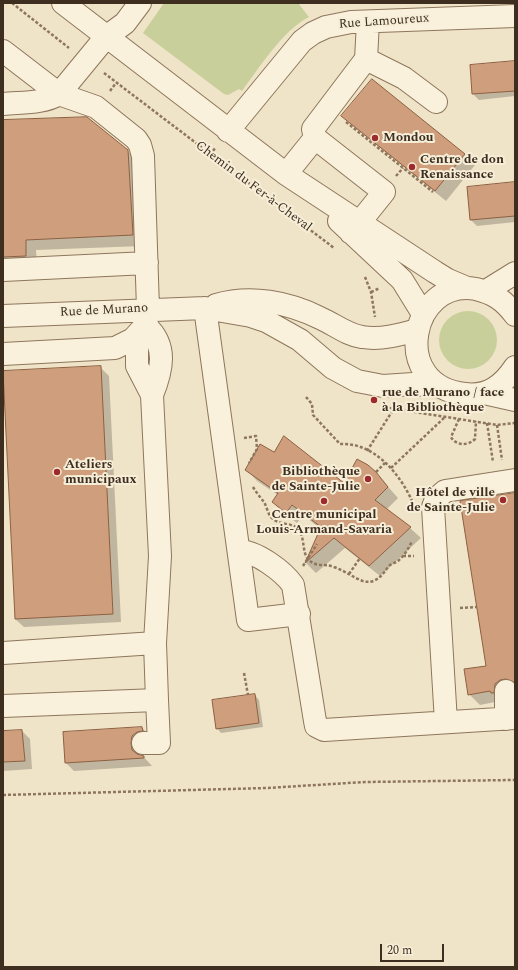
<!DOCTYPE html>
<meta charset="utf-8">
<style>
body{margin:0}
#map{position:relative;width:518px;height:970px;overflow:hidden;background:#f0e4c8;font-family:Spectral,serif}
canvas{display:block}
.frame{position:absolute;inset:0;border:4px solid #3d2e20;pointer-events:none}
.scale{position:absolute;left:380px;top:944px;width:64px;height:18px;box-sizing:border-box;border:2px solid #3d2e20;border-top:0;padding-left:5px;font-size:12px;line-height:14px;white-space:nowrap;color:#3d2e20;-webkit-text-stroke:3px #f7eed8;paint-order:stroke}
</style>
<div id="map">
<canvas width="518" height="970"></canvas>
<div class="frame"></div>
<div class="scale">20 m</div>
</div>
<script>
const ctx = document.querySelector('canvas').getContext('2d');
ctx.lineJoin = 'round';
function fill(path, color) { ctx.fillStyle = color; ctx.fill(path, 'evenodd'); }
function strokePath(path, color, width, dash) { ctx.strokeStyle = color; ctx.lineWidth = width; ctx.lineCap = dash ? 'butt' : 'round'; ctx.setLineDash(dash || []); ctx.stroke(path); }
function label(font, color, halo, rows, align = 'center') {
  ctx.font = font + ' Spectral,serif'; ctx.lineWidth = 4; ctx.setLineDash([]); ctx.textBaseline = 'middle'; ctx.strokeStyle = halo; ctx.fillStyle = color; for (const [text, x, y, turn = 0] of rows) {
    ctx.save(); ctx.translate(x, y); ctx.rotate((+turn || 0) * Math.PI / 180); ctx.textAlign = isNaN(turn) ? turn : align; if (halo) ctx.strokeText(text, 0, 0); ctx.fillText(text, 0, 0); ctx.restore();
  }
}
const green = new Path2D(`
 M164,3H298L309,17C282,31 260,67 242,91L239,89L228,95L224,94L143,33Z
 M439 340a29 29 0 1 1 58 0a29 29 0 1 1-58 0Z`);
const shadow = new Path2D(`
 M515,62V96L479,100L473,94Z
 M343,116L464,155L475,165L446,201L353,126Z
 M3,121L128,151L139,162L143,246L36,250L37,266L3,267Z
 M515,183V222L477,226L471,220Z
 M100,367L109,376L121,622L24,627L15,619Z
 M274,453L345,484L376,473L398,498L386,510L410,528L421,538L380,576L345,548L316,573L306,563L321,529L303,515L297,523L284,513L273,502L278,495L257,481L247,470ZM338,535L330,542V540Z
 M515,493V689L500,701L480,705L469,694L488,667Z
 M255,695L259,700L263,727L221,733L217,728Z
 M142,728L150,736L138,752L139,756H143L152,766L74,771L66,763Z
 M22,731L30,739L32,769L3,771V777V732Z`);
const building = new Path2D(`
 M515,61V91L472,94L470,65Z
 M372,79L465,154L435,191L341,116Z
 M87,117L128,150L133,235L26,240V256L3,257V120Z
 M515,182V216L470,220L467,187Z
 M101,366L113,614L15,619L3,371Z
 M284,436L344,483L357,459L368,465L376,472L388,487L375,500L411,527L369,566L334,538L305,563L321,527L292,505L286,513L272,502L278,493L245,470L260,444L274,452Z
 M515,493V683L506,679L500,680L495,684L494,693H491L490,691L468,695L464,669L486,666L460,501Z
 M255,694L259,723L216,729L212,700Z
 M142,727L143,731L137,732L132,736L131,743L132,750L137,754L144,756V758L65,763L63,732Z
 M22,730L25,761L3,762V731Z`);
const path = new Path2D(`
 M12,3L69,48
 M104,73L334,248
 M110,91L116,83
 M346,122L433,192
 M210,155L216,147
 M396,176L403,168
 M365,277L371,292L375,317
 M371,292L380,288
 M306,397L312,404L313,415L340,444C374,442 400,474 412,501
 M389,408L497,425L515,423
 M459,419L451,437C456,446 468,446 475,439L476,421
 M487,423L493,462
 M497,425L502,460
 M244,438L256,436L257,449L249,463
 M367,451L393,410
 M391,468L445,417
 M376,472L385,463
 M253,487C256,492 260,497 264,502C267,507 268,515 272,518C280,526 293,522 299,530C305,539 302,552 308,559C316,568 324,563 334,567C357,575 369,596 388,567C390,564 395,563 398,561C404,556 409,548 412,541
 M403,556H414
 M303,566L317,544
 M349,574L360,558
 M460,608L477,607
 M244,673L248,695
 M3,795L267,788L365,782L515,780`);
const minor = new Path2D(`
 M63,3L286,174L435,272L448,280L467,288
 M3,51L59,94L106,37L125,23L140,3
 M366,59L404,78L436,102
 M3,104C21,102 43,104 59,94L96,107L136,139L140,145L143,156L148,309L146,326L137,346V366L152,395L160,556L155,643L157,700L3,706
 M228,131L302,41L313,33L326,27L351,22L515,16
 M315,138L313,129L366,59L368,22
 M286,174L315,138L384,192L351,233
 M339,221L402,280L423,314
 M3,270L147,263
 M486,291L515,273
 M216,305C251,295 288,302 320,318C334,324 347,335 362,337C381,340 399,335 417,330
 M205,308L248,620L299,614
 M515,315C504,300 493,293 476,289C411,277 388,386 465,394C488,397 503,385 515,367
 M3,316L205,308L251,316L266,321L300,340L333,368L357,381L383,386L413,384L439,386
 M146,326C168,346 162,370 152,395
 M3,354L115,348L133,339L143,328
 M484,393L515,400
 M239,551C256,551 283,571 293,585L315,721L316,726L324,730L515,718
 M3,653L155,643
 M506,719V691
 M446,722L433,507L436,499L445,491L515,480
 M143,743H159L157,700`);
const markers = [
 [375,138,4,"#9e2a2b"],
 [412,167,4,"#9e2a2b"],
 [374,400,4,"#9e2a2b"],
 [57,472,4,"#9e2a2b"],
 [368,479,4,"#9e2a2b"],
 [503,500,4,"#9e2a2b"],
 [324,501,4,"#9e2a2b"]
];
const streetNames = [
 ["Rue Lamoureux",384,22,-4],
 ["Chemin du Fer-à-Cheval",253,187,37],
 ["Rue de Murano",104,311,-3]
];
const poiNames = [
 ["Mondou",383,138],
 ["Centre de don",420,160],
 ["Renaissance",420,175],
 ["rue de Murano / face",382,393],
 ["à la Bibliothèque",382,408],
 ["Ateliers",65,465],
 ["municipaux",65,480],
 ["Bibliothèque",360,472,"right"],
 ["de Sainte-Julie",360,487,"right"],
 ["Hôtel de ville",495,493,"right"],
 ["de Sainte-Julie",495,508,"right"],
 ["Centre municipal",324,515,"center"],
 ["Louis-Armand-Savaria",324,530,"center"]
];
fill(green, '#c9cf9b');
fill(shadow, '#0003');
fill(building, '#cf9f7d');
strokePath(building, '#8d5f41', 1);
strokePath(minor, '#8d765c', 24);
strokePath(path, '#8d765c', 2.5, [3, 2]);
strokePath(minor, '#faf1dc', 22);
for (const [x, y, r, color] of markers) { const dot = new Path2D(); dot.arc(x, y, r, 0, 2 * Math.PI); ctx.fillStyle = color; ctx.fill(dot); strokePath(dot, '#f7eed8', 1.5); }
label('13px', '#3d2e20', '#f7eed8', streetNames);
label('bold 13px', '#3d2e20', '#f7eed8', poiNames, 'left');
</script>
